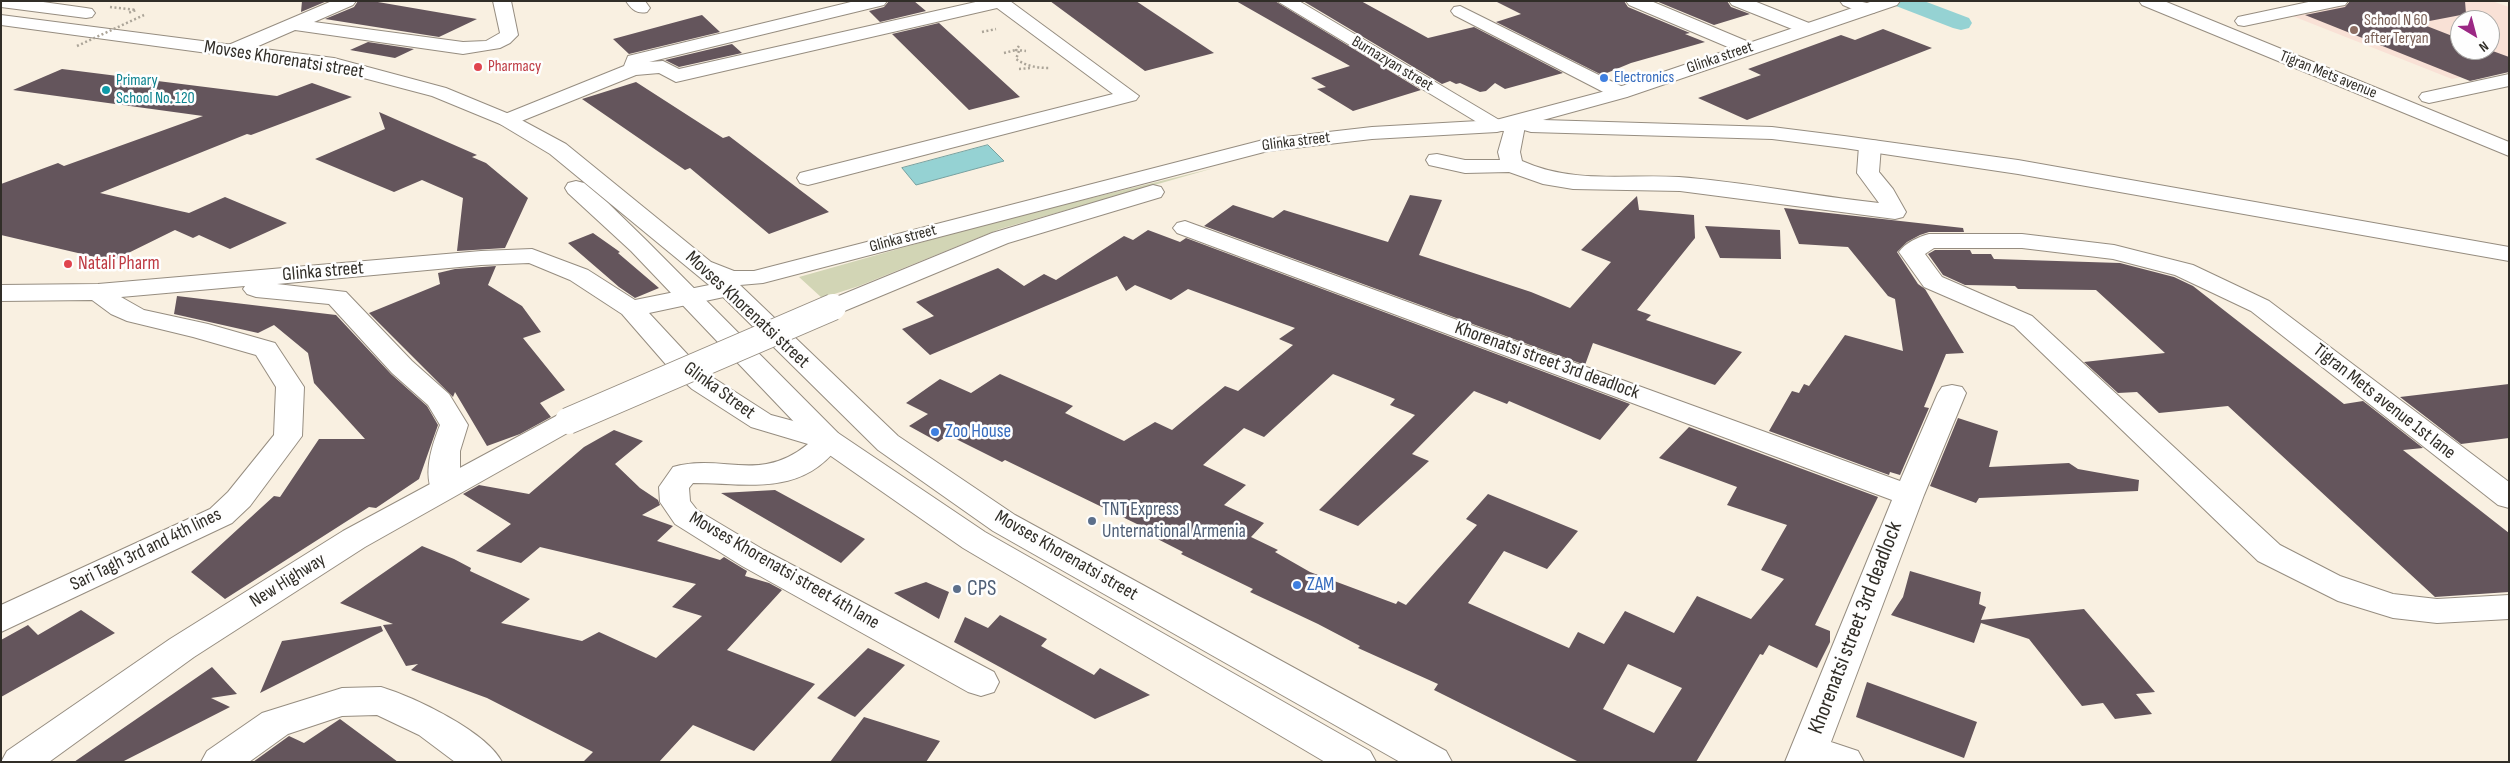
<!DOCTYPE html>
<style>
body{margin:0}
#map{position:relative;width:2510px;height:763px;overflow:hidden;background:#f9f0e1;font-family:"Sofia Sans Condensed",sans-serif}
canvas{display:block}
.frame{position:absolute;inset:0;border:2px solid #312e28;pointer-events:none}
.north{position:absolute;left:2450px;top:10px;width:50px;height:50px;box-sizing:border-box;background:#fefefe;border:1px solid #acaba8;border-radius:50%;rotate:143deg;font-size:14px;font-weight:700;line-height:20px;text-align:center;color:#312e28}
.north::after{content:'';display:block;margin:auto;width:18px;height:22px;background:#9b2884;clip-path:polygon(50% 0,100% 100%,50% 72%,0 100%)}
</style>
<div id="map">
<canvas width="2510" height="763"></canvas>
<div class="frame"></div>
<div class="north">N</div>
</div>
<script>
const ctx = document.querySelector('canvas').getContext('2d');
ctx.lineJoin = 'round';
function fill(path, color) { ctx.fillStyle = color; ctx.fill(path, 'evenodd'); }
function strokePath(path, color, width, dash) { ctx.strokeStyle = color; ctx.lineWidth = width; ctx.lineCap = dash ? 'butt' : 'round'; ctx.setLineDash(dash || []); ctx.stroke(path); }
function label(font, color, halo, rows, align = 'center') {
  ctx.font = font + ' "Sofia Sans Condensed",sans-serif'; ctx.lineWidth = 5; ctx.setLineDash([]); ctx.textBaseline = 'middle'; ctx.strokeStyle = halo; ctx.fillStyle = color; for (const [text, x, y, turn = 0] of rows) {
    ctx.save(); ctx.translate(x, y); ctx.rotate((+turn || 0) * Math.PI / 180); ctx.textAlign = isNaN(turn) ? turn : align; if (halo) ctx.strokeText(text, 0, 0); ctx.fillText(text, 0, 0); ctx.restore();
  }
}
const education = new Path2D(`
 M2363,1H2492L2509,7V67L2452,79L2290,15ZM2460,20H2490V50H2460Z`);
const green = new Path2D(`
 M1214,168L1000,229L859,286L822,298L799,277L997,221Z`);
const water = new Path2D(`
 M988,145L1004,161L916,185L902,168Z`);
const canal = new Path2D(`
 M1894,1H1924L1969,18L1972,23L1969,28L1961,30L1953,28L1896,6Z`);
const building = new Path2D(`
 M302,1H327L301,12Z
 M358,1H372L477,19L439,37L325,19L354,7Z
 M889,1H914L926,11L880,22L869,11L884,7Z
 M1050,1H1136L1214,53L1145,71Z
 M1236,1H1275L1421,90L1353,111L1317,89L1326,87L1311,78L1350,66Z
 M1303,1H1361L1428,38L1474,27L1563,73L1505,89L1495,83L1486,91L1480,92L1460,83L1456,84L1450,81L1442,84Z
 M1495,1H1624L1628,7L1690,33L1685,34L1705,42L1631,63L1602,75L1496,22L1521,14Z
 M1656,1H1727L1731,7L1750,14L1714,25Z
 M2350,1H2465L2466,14L2419,23L2460,39V50H2490L2509,57V72L2470,81L2305,15L2345,7Z
 M702,15L720,32L629,54L613,39Z
 M939,23L1020,97L969,110L892,34Z
 M1883,29L1932,48L1747,120L1698,98L1761,75L1748,69L1841,35L1855,40Z
 M368,42L414,49L395,58L350,50Z
 M732,44L742,53L679,67L665,60Z
 M62,69L277,96L312,83L352,97L251,135L247,134L100,193L189,213L225,197L287,223L230,249L199,235L193,238L175,230L112,261L1,235V184L58,163L64,166L203,116L13,90Z
 M636,82L723,138L729,136L829,212L769,234L690,168L685,170L582,99Z
 M379,112L477,155L472,157L486,163L528,198L505,248L457,251L463,198L422,180L394,192L315,159L385,129Z
 M1410,195L1442,200L1419,255L1531,292L1570,308L1611,262L1581,250L1637,196L1639,210L1694,215L1695,238L1637,310L1651,315L1646,320L1742,352L1715,385L1593,343L1585,365L1204,226L1233,205L1273,218L1284,210L1388,242Z
 M1784,208L1963,228L1964,232H1929L1920,235L1907,242L1897,252L1918,284L1925,289L1964,353L1946,354L1924,407L1929,408L1900,475L1890,472L1889,475L1769,431L1792,391L1799,393L1804,384L1809,386L1845,335L1903,351L1895,299L1888,296L1848,247L1799,244Z
 M1705,226L1780,230L1781,259L1720,258Z
 M1148,230L1180,242L1186,238L1630,404L1600,440L1509,401L1507,404L1474,391L1412,454L1429,461L1358,526L1319,510L1415,415L1390,405L1395,399L1333,374L1264,437L1244,428L1203,465L1246,485L1224,505L1264,523L1251,537L1278,550L1275,552L1310,572L1396,604L1398,601L1406,605L1477,525L1466,519L1488,494L1578,531L1547,569L1504,551L1468,603L1569,648L1578,632L1604,644L1625,611L1674,633L1697,596L1751,619L1784,579L1761,570L1787,525L1727,505L1737,487L1659,458L1689,427L1878,497L1815,625L1830,631V642L1817,668L1769,645L1763,655L1760,654L1696,762H1579L1434,690L1438,684L1358,648L1360,646L1318,624L1250,592L1253,589L1181,554L1183,552L1136,528L1139,525L1005,460L1002,462L948,435L938,442L909,426L928,414L906,403L940,379L971,393L1000,374L1073,406L1065,413L1124,441L1155,422L1172,430L1225,386L1238,391L1293,345L1279,339L1295,328L1188,289L1171,300L1135,285L1126,291L1117,276L930,355L902,329L934,316L916,302L998,268L1024,286L1044,274L1056,280L1124,236L1133,240ZM1628,664L1682,688L1654,733L1603,709Z
 M593,233L620,252L618,253L659,288L635,298L619,287L568,243Z
 M1935,250H1970L1972,254H1991L1994,259L2120,263L2174,277L2193,286L2344,404L2363,401L2423,448L2403,450L2509,533V592L2435,597L2228,406L2159,413L2137,392L2118,393L2084,362L2165,353L2096,290L2018,289L2015,286L1965,285L1943,275L1928,254Z
 M496,266L488,285L522,306L541,332L523,338L565,390L540,403L551,417L520,434L487,446L455,392L453,397L369,313L440,284L438,273L455,269Z
 M177,296L336,315L391,374L427,406L438,425L419,479L376,508L369,507L225,599L191,572L274,496L280,497L319,439H365L314,383L308,353L274,325L258,333L174,314Z
 M2509,384V438L2461,444L2400,397Z
 M1958,418L1998,431L1989,467L2069,463L2078,469L2139,480L2138,491L1979,498L1976,503L1930,486Z
 M614,430L643,441L615,464L640,488L658,500L660,505L642,515L673,526L657,541L720,560L724,557L747,571L745,576L769,583L782,590L727,650L815,684L754,751L693,725L659,762H583L593,752L487,698L411,670L418,664L406,666L383,625L393,624L340,603L422,546L454,559L471,568L470,571L530,599L501,623L582,641L599,632L656,658L702,616L672,607L696,584L540,547L521,563L476,551L511,524L463,494L479,485L529,494L584,447Z
 M775,490L865,539L841,563L721,493Z
 M1910,571L1981,592L1979,604L1986,607L1981,620L2084,609L2155,692L2136,694L2152,714L2115,719L2103,703L2082,706L2029,639L1981,623L1974,643L1891,615L1903,597Z
 M926,582L949,592L939,619L894,593Z
 M81,610L115,633L1,697V640L28,625L38,635Z
 M1000,615L1047,639L1041,646L1094,675L1100,668L1150,695L1095,719L954,642L965,617L988,628Z
 M381,626L383,631L260,693L282,641Z
 M868,648L905,665L855,717L817,698Z
 M212,667L237,694L211,698L230,707L122,762H74Z
 M1867,682L1977,722L1964,758L1856,717Z
 M864,717L940,741L926,762H830Z
 M340,719L398,762H253L289,736L304,743Z`);
const path = new Path2D(`
 M110,7L136,10L128,13
 M982,32L996,29
 M1019,46L1016,50L1026,51
 M1019,51L1016,59C1026,66 1037,68 1049,68
 M1004,53L1016,50
 M1019,69L1031,68`);
const minor = new Path2D(`
 M1,1H36L86,8L92,9L95,13L92,17L86,18L1,7Z
 M332,1H356L353,5L314,22L463,42L486,41L500,33L493,1H511L518,35L510,43L500,48L463,54L295,30L240,54H226L224,50L226,46Z
 M626,1H645L650,8L647,12C637,14 632,10 626,1Z
 M855,1H887L884,5L649,62L663,61L679,69L980,1H1010L1139,96L1136,100L816,183L808,185L800,183L797,178L800,173L1113,94L997,8L676,82L659,73L636,75L514,124L507,126L500,124L497,120L500,116L624,66L628,56Z
 M1277,1H1299L1506,124L1515,120L1522,122L1525,126L1520,152L1522,161C1572,184 1626,174 1679,177C1746,182 1812,196 1879,203L1857,173L1859,146L1862,141L1870,140L1878,141L1881,146L1879,172L1893,189L1906,212L1903,217L1895,219L1680,191L1573,189L1543,184L1509,172L1465,173L1429,165L1426,160L1429,155L1437,154L1465,160H1500L1498,152L1504,131L1490,130Z
 M1626,1H1651L1756,45L1758,49L1756,53H1742L1629,5Z
 M1729,1H1754L1814,25L1817,29L1814,33H1802L1732,5Z
 M1840,1C1852,1 1869,0 1877,9L1874,13H1862L1843,5Z
 M2313,1H2348L2345,5L2339,6L2244,26L2238,25L2235,21L2238,17Z
 M1460,6L1627,89L1630,93L1627,97H1613L1454,15L1451,11L1454,7Z
 M2509,74V86L2429,103L2422,101L2419,97L2422,93Z
 M1185,221L1900,481L1938,393L1942,387L1952,385L1962,387L1966,393L1924,495L1831,742L1858,751L1864,762H1785L1892,500L1177,233L1173,228L1177,223Z
 M1929,234H2022L2114,245L2193,265L2269,301L2509,482V508L2498,505L2251,311L2175,275L2113,259L2022,248H1934L1925,254L1942,277L2032,316L2280,545L2340,576L2393,594L2437,599L2509,595V619L2437,623L2393,618L2338,601L2258,561L2014,326L1924,287L1899,252C1905,243 1918,237 1929,234Z
 M532,249L588,270L635,300L729,281L738,284L742,289L738,294L649,313L689,356L712,377L771,415L838,433L843,440C805,498 749,483 693,483L689,488L690,501L697,510L764,550L994,672L999,682L994,692L981,696L968,692L742,566L675,524L660,502L659,487L673,467C724,453 759,484 808,444L751,427L692,389L669,368L622,314L570,280L529,263L481,265L277,284L346,292L412,361L449,394L468,425L460,451V488L456,495L445,498L434,495C422,475 432,445 440,425L428,405L392,373L329,304L256,297L247,294L243,289L245,286L121,297L144,310L208,324L275,343L304,387L302,436L250,506L232,523L1,632V605L210,509L228,492L274,435L276,387L256,355L193,337L127,321L111,314L92,300L1,301V285L98,284L481,251Z
 M381,687C414,697 486,731 502,762H455L419,735L377,715L342,716L288,734L249,762H201L207,751L262,713L342,688Z`);
const major = new Path2D(`
 M1873,1H1900L1897,5L1627,97L1543,120L1772,127L1844,136L2018,160L2509,247V261L2018,174L1844,148L1772,139L1531,132L1524,130L1521,126L1497,132L1372,139L1268,151L763,283L740,285L898,436L1015,515L1446,751L1452,762H1400L993,531L878,450L720,294L550,154L500,124L432,96L333,70L1,25V15L334,58L446,88L514,116L566,144L711,262L734,271H754L1267,139L1372,127L1496,120L1613,89Z
 M2139,1H2164L2509,142V156L2142,5Z
 M576,181L584,183L608,203L647,241L838,433L985,532L1370,751L1376,762H1325L963,548L818,447L631,251L568,193L565,188L568,183Z
 M1153,185L1161,187L1164,192L1161,197L1008,243L842,312L833,315L824,312L820,307L824,302L992,233Z
 M568,412L578,415L582,421L578,427L365,547L194,657L49,762H1L7,751L170,639L343,531L558,415Z`);
const pathBridge = new Path2D(`
 M77,46L144,15`);
const majorBridge = new Path2D(`
 M568,421L833,307`);
const markers = [
 [2354,30,5,"#8d6e63"],
 [478,67,5,"#e0444e"],
 [1604,78,5,"#3f7fe0"],
 [106,90,5,"#0f9aa8"],
 [68,264,5,"#e0444e"],
 [935,432,5,"#3f7fe0"],
 [1092,521,5,"#5c6f8a"],
 [1297,585,5,"#3f7fe0"],
 [957,589,5,"#5c6f8a"]
];
const farEducationnames = [
 ["School N 60",2364,21],
 ["after Teryan",2364,39]
];
const farStreetnames = [
 ["Glinka street",1720,58,-19],
 ["Burnazyan street",1392,64,31],
 ["Tigran Mets avenue",2328,75,22],
 ["Glinka street",1296,142,-7],
 ["Glinka street",903,239,-15]
];
const farHealthnames = [
 ["Pharmacy",488,67]
];
const farShopnames = [
 ["Electronics",1614,78]
];
const farCulturenames = [
 ["Primary",116,81],
 ["School No. 120",116,99]
];
const streetNames = [
 ["Movses Khorenatsi street",284,60,9],
 ["Glinka street",323,272,-5],
 ["Movses Khorenatsi street",747,310,43],
 ["Khorenatsi street 3rd deadlock",1547,361,20],
 ["Glinka Street",719,391,36],
 ["Tigran Mets avenue 1st lane",2384,402,38],
 ["Sari Tagh 3rd and 4th lines",146,550,-26],
 ["Movses Khorenatsi street",1066,556,30],
 ["Movses Khorenatsi street 4th lane",784,571,30],
 ["New Highway",288,581,-32]
];
const healthNames = [
 ["Natali Pharm",78,264]
];
const shopNames = [
 ["Zoo House",945,432],
 ["ZAM",1307,585]
];
const serviceNames = [
 ["TNT Express",1102,510],
 ["Unternational Armenia",1102,532]
];
const nearServicenames = [
 ["CPS",967,589]
];
const nearStreetnames = [
 ["Khorenatsi street 3rd deadlock",1856,628,-69]
];
fill(education, '#f9e1d6');
fill(green, '#d2d5b5');
fill(water, '#95d2d3');
strokePath(water, '#77a1a0', 1);
fill(canal, '#95d2d3');
fill(building, '#64555c');
strokePath(minor, '#968d80', 2);
strokePath(major, '#968d80', 2);
strokePath(path, '#aba498', 2.5, [2, 2.5]);
fill(minor, '#fff');
fill(major, '#fff');
strokePath(majorBridge, '#968d80', 28, []);
strokePath(pathBridge, '#aba498', 2.5, [2, 2.5]);
strokePath(majorBridge, '#fff', 26);
for (const [x, y, r, color] of markers) { const dot = new Path2D(); dot.arc(x, y, r, 0, 2 * Math.PI); ctx.fillStyle = color; ctx.fill(dot); strokePath(dot, '#fefefe', 2); }
label('16px', '#785e54', '#fefefe', farEducationnames, 'left');
label('16px', '#312e28', '#fefefe', farStreetnames);
label('16px', '#be3a42', '#fefefe', farHealthnames, 'left');
label('16px', '#366cbe', '#fefefe', farShopnames, 'left');
label('16px', '#0d838f', '#fefefe', farCulturenames, 'left');
label('19px', '#312e28', '#fefefe', streetNames);
label('19px', '#be3a42', '#fefefe', healthNames, 'left');
label('19px', '#366cbe', '#fefefe', shopNames, 'left');
label('19px', '#4e5e75', '#fefefe', serviceNames, 'left');
label('22px', '#4e5e75', '#fefefe', nearServicenames, 'left');
label('22px', '#312e28', '#fefefe', nearStreetnames);
</script>
